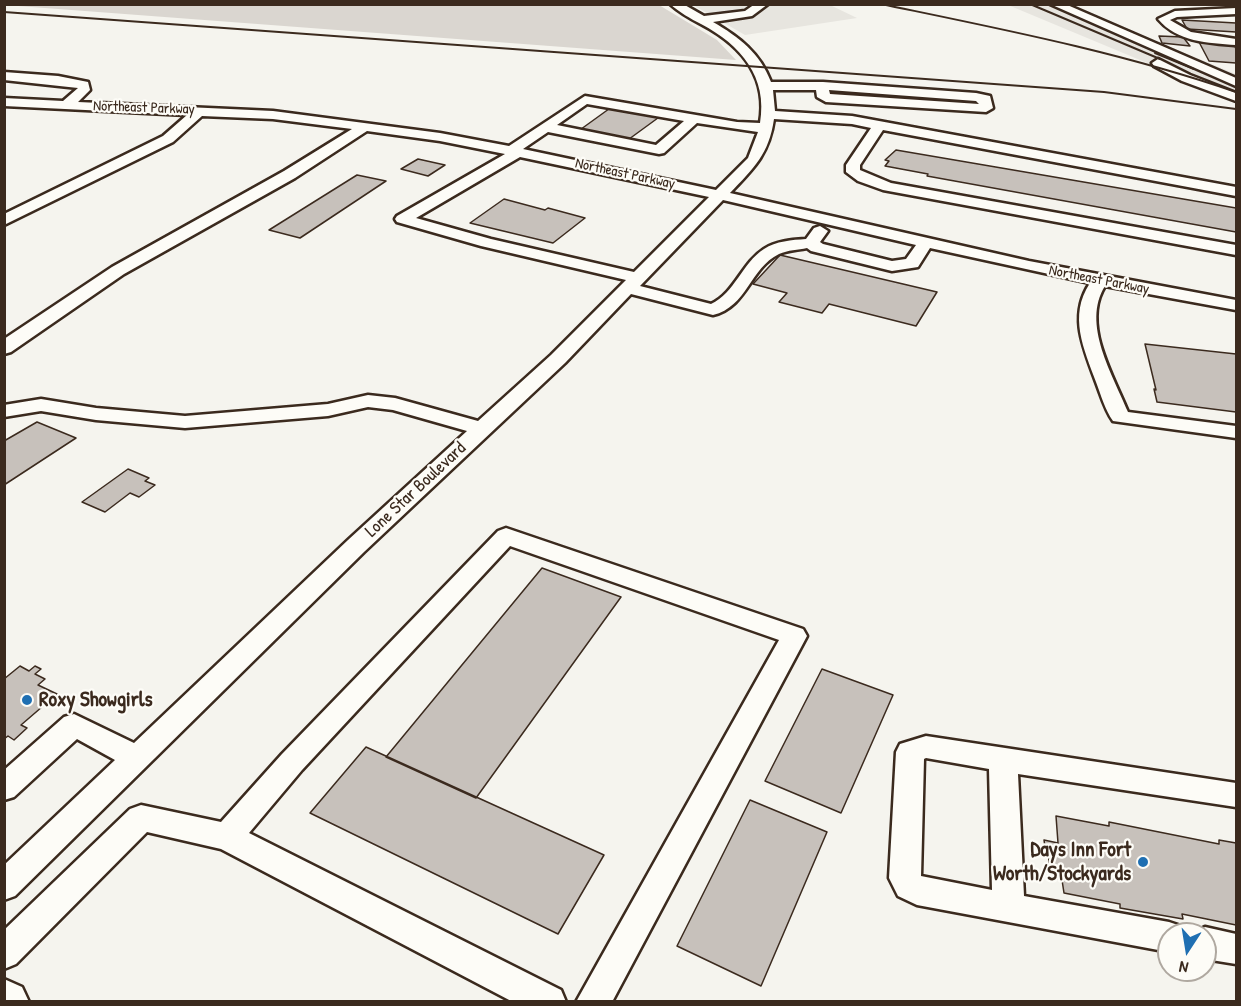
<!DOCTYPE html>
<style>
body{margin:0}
#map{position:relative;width:1241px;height:1006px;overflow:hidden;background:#f5f4ee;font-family:"Patrick Hand",sans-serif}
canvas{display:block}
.frame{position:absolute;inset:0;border:6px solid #3b2a1e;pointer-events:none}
.north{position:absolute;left:1157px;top:922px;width:60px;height:60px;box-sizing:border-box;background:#fdfcf7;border:2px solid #afa8a0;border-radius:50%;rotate:192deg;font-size:16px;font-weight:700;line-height:24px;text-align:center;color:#3b2a1e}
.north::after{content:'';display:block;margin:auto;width:21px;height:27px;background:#1f6fb2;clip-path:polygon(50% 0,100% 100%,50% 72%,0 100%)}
</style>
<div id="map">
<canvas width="1241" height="1006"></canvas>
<div class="frame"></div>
<div class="north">N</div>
</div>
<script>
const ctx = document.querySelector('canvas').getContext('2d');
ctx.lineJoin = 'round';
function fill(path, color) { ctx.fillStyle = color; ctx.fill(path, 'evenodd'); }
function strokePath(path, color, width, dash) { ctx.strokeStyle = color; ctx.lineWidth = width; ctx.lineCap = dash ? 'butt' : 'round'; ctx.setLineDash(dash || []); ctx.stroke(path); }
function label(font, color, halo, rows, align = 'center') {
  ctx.font = font + ' "Patrick Hand",sans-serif'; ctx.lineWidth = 4.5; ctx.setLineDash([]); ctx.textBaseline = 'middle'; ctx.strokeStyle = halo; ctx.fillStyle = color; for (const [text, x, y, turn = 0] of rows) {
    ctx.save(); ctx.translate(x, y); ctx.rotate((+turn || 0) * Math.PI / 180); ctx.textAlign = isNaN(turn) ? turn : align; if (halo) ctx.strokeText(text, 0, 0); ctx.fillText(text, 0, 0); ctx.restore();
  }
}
const built = new Path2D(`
 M693,5H830L857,18L745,35Z
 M1008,5H1067L1236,74V100Z`);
const green = new Path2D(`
 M5,5H659L717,40L736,60Z`);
const building = new Path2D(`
 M1182,20L1236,23V32L1187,29Z
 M1159,36L1183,37L1190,46L1162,43Z
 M1199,42L1234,44L1236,49V63L1209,61Z
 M613,106L662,115L625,142L577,132Z
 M896,150L1236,208V232L927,176L928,174L885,166L889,161L885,160Z
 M418,159L445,165L428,176L401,169Z
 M357,175L386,181L300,238L269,230Z
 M504,199L545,210L548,208L585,218L553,243L470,223Z
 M780,255L937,292L916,326L829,304L822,313L779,302L787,293L753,284Z
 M1145,344L1236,354V412L1157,402L1154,389L1156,390Z
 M37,422L76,438L4,485V441Z
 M128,469L149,478L145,481L155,485L139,497L130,493L105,512L82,502Z
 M542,568L621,597L476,798L386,757Z
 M20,666L29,671L35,666L41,669L35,674L45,679L38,685L57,694L21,725L27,728L14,740L8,736L4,739V679Z
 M822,669L893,695L841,813L765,781Z
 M366,747L604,855L558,934L310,813Z
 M750,800L827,832L761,986L677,946Z
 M1056,816L1109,826V822L1219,844V840L1236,843V925L1182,914L1183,919L1120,908V904L1064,893L1062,880L1050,878L1048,847H1045L1044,840L1058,843Z`);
const minor = new Path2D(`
 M670,4H683L704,16L745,11L755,4H768L752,16L713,22C739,37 760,53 771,82H823L976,93L990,96L993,108L986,112L826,102L817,97L816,90H773L775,111L852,116L1236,187V196L883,130L860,165V170L891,183L1236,245V255L883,190L858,181L846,172V165L871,128L852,124L774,119C769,154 754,168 730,193L1029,261L1236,300V310L1105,286C1081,324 1113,375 1128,412L1236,426V438L1113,421C1105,410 1101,395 1096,382C1084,349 1068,316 1090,283L930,248L918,267L892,271L811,251L807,248C798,250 788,250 779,254C750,268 747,307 713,315L631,294L565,363L364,552L15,896L4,900V865L115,760L77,739L14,797L4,800V770L64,717L74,714L134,743L348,540L467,431L393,410L368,407L328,416L185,428L96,420L41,411L4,417V405L41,399L96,408L185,416L328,404L368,395L395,398L478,421L551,355L626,280L481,246L397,222L395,219L397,216L505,154L440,141L367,131L295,178L124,274L11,352L4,354V339L112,267L284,171L352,129L273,119L202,116L173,142L4,225V214L163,136L187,115L4,106V98L63,101L78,88L4,80V72L58,76L88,82L90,90L78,102L273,111L440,133L509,146L585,96L737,122L760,123C768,77 741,45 701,24C691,19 679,12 670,4ZM829,90L976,101L979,104L830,94ZM587,104L684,121L656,145L557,125ZM697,123L758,132L748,158L716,190L523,149L548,132L659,154L664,153ZM520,157L709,197L634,272L491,239L416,218ZM723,200L916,245L906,259L892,261L823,244L820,242L828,231L820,226L814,228L806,239C792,240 776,241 764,249C742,263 735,293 711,304L640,286Z
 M1050,4H1065L1236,78V86Z
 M1236,8V14L1177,17L1170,20L1191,32L1236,39V45C1208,43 1177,42 1158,19L1175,11Z
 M1158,59L1190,75L1236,93V101L1182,81L1154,66L1152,63Z
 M506,528L803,629L807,636L612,1002H576L779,640L510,546L302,770L249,833L561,990L566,1002H513L221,849L147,832L16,964L4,969V930L130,809L141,805L221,822L282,754L498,531Z
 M926,736L1236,783V807L1018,774L1024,896L1169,922L1181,926L1184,934H1169V952L917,905L898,896L889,878L896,752L900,744ZM926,758L989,769L992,890L921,876L924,759Z
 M1205,927L1236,934V964L1205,959V934H1192Z`);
const major = new Path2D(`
 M4,979L22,987L29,1002H4Z`);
const rail = new Path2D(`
 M881,4C1001,29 1120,52 1236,92
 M1030,4L1160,59
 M4,12L1104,92L1236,109
 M1155,53L1194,69`);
const markers = [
 [27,700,6,"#1f6fb2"],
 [1143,862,6,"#1f6fb2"]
];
const farStreetnames = [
 ["Northeast Parkway",144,108,2],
 ["Northeast Parkway",625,174,12],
 ["Northeast Parkway",1099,280,11]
];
const streetNames = [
 ["Lone Star Boulevard",416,490,-43]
];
const nearPoinames = [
 ["Roxy Showgirls",39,700],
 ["Days Inn Fort",1131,850,"right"],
 ["Worth/Stockyards",1131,874,"right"]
];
fill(built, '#e7e5df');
fill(green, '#dad6d0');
fill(building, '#c7c1bb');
strokePath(building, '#3b2a1e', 1.5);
strokePath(minor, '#3b2a1e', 5);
strokePath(major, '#3b2a1e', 5);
fill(minor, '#fdfcf7');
fill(major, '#fdfcf7');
strokePath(rail, '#3b2a1e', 2);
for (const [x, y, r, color] of markers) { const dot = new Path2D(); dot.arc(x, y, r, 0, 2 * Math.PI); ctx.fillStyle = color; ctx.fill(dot); strokePath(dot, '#fdfcf7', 2); }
label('15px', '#3b2a1e', '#fdfcf7', farStreetnames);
label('18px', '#3b2a1e', '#fdfcf7', streetNames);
label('bold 21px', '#3b2a1e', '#fdfcf7', nearPoinames, 'left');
</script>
